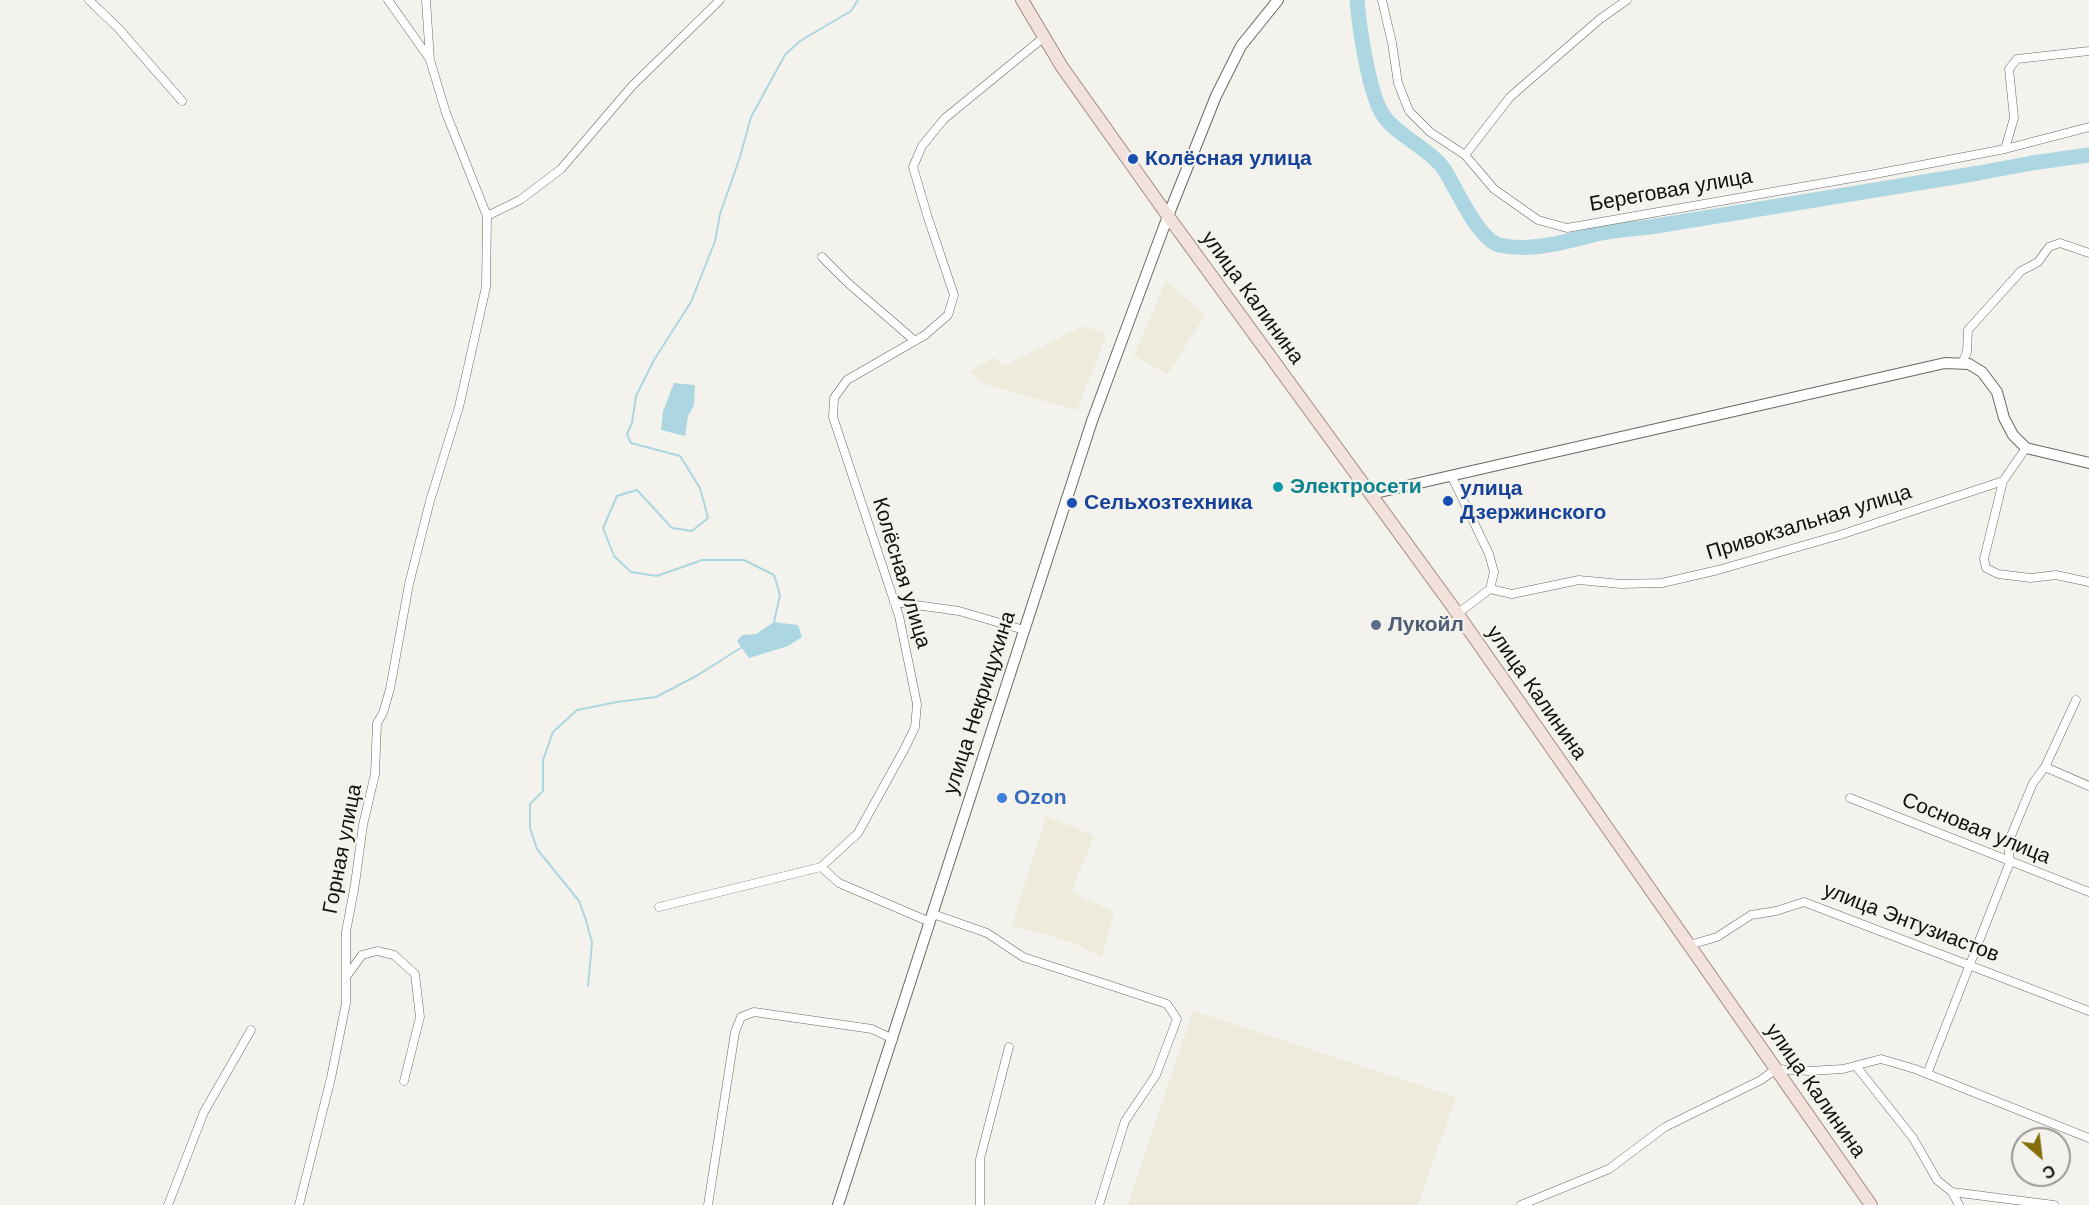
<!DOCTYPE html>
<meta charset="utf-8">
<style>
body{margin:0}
#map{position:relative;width:2089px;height:1205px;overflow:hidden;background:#f4f2ec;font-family:Arial,sans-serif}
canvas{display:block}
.north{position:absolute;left:2011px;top:1127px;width:60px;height:60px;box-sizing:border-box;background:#f4f2ec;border:2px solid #999894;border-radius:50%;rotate:152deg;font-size:16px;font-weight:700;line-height:24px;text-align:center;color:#11110f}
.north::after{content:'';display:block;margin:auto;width:21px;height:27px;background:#846e0c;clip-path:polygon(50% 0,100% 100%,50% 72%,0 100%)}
</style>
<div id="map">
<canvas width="2089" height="1205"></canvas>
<div class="north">С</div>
</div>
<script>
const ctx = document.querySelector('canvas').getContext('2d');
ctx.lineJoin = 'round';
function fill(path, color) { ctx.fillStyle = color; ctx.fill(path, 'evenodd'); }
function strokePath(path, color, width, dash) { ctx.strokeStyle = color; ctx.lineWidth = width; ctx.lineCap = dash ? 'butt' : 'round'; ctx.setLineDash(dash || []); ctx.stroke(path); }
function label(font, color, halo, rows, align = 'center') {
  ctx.font = font + ' Arial,sans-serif'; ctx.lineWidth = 4.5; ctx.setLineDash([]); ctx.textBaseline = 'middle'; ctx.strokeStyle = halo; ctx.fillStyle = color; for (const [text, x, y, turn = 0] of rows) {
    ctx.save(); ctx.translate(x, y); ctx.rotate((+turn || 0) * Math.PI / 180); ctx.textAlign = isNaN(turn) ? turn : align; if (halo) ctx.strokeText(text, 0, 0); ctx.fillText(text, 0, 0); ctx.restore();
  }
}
const built = new Path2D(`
 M1166,281L1205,315L1168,374L1134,356Z
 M1083,326L1107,335L1077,410L984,384L970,371L995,357L1002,367Z
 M1046,816L1094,836L1071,892L1114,912L1102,957L1073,943L1012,925Z
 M1193,1011L1456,1097L1418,1205H1128Z`);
const water = new Path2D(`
 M674,383L695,385L694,405L688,416L685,436L661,430L663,411Z
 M774,622L798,625L802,637L788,646L749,658L737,641L742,635L756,634Z`);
const stream = new Path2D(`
 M774,622L780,595L774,575L744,560H702L657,576L631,572L614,556L603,528L617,496L637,490L672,528L692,531L708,518L700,488L680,456L631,443L627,434L632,423L636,396L654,360L691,302L715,241L720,214L740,157L751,117L785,55L800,41L851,11L858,0
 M588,986L592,943L586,920L579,901L537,849L530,828V804L543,791V760L553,732L577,710L617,702L656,697L698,675L742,647`);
const river = new Path2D(`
 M1357,0C1359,26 1369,94 1383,115C1395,134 1431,150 1444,169C1456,188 1478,239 1499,245C1534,253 1569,240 1602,233C1620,229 1638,229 1656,226L1979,173L2032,163L2089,155`);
const street = new Path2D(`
 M89,0L119,29L182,101
 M388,0L429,58
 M1382,0L1392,43L1398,83L1409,111L1430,132L1465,155L1494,189L1538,220L1567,228L1875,174L2005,149L2089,127
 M2005,149L2014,118L2009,69L2017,59L2089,51
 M1465,155L1510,97L1600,19L1627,0
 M487,216L520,200L561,169L632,86L720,0
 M822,257L848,283L915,341
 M1962,363L1967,352L1968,330L2021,271L2038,262L2049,247L2060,243L2089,253
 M2026,448L2003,481L1984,559L1986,568L1998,574L2031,578L2056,575L2089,582
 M1452,477L1489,554L1494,572L1490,589L1457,614
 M1490,589L1512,594L1579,580L1621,584L1662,583L1718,570L1840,535L2003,481
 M894,602L959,611L1024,630
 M2045,767L2089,786
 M1850,798L2089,892
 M821,867L839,883L930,922
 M659,907L821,867L858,833L905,748L915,727L917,704L899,616L833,417L834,398L847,380L925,335L948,315L954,295L928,218L913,167L922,146L944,119L1043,38
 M933,914L987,933L1023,957L1167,1004L1177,1019L1156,1075L1125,1121L1099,1205
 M1687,942L1693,944L1717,937L1751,915L1776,911L1804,902L2089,1011
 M346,977L362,955L377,951L394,955L415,974L420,1017L404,1081
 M1856,1066L1913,1138L1937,1180L1952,1192L2054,1205
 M1927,1074L2010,862L2008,843L2033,783L2045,767L2076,700
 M1952,1192L1959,1205
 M168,1205L204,1112L251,1030
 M299,1205L331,1078L346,1003V932L355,884L363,825L375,774L377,723L383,713L390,689L409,584L430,501L459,407L486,287L487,216L446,113L430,60L426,0
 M708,1205L735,1032L741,1017L754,1012L872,1029L893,1039
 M980,1205V1159L1009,1047
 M1521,1205L1609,1169L1665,1127L1761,1080L1776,1069L1809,1071L1843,1069L1881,1059L1915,1069L2089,1138`);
const secondary = new Path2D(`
 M1371,494L1945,363L1969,364L1982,372L1997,392L2004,418L2013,435L2026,448L2089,463
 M838,1205L1092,421L1168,216L1216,96L1241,46L1278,0`);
const primary = new Path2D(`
 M1022,0L1062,67L1168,216L1450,603L1871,1205`);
const markers = [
 [1133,159,6,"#1a4fb4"],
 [1278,487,6,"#0f9aa8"],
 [1448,501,6,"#1a4fb4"],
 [1072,503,6,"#1a4fb4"],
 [1376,625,6,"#5c6f8a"],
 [1002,798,6,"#3f7fe0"]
];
const transitNames = [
 ["Колёсная улица",1145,159],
 ["улица",1460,489],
 ["Дзержинского",1460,513],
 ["Сельхозтехника",1084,503]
];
const streetNames = [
 ["Береговая улица",1671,191,-10],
 ["улица Калинина",1252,298,54],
 ["Привокзальная улица",1809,523,-17],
 ["Колёсная улица",901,573,73],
 ["улица Калинина",1536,693,55],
 ["улица Некрицухина",980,703,-72],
 ["Сосновая улица",1976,829,22],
 ["Горная улица",343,849,-79],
 ["улица Энтузиастов",1911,923,21],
 ["улица Калинина",1815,1091,55]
];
const cultureNames = [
 ["Электросети",1290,487]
];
const serviceNames = [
 ["Лукойл",1388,625]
];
const shopNames = [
 ["Ozon",1014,798]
];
fill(built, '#eeeadc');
fill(water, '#acd7e2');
strokePath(stream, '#acd7e2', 2);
strokePath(river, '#acd7e2', 15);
strokePath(street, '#6a6863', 9);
strokePath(secondary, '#6a6863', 12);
strokePath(primary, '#9f8b85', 14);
strokePath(street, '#fff', 8);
strokePath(secondary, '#fff', 10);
strokePath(primary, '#f3e1dc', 12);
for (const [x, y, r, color] of markers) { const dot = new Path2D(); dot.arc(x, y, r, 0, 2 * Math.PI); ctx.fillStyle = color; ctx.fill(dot); strokePath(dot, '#f4f2ec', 2); }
label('bold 21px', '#164399', '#f4f2ec', transitNames, 'left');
label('21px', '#11110f', '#f4f2ec', streetNames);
label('bold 21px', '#0d838f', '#f4f2ec', cultureNames, 'left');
label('bold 21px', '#4e5e75', '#f4f2ec', serviceNames, 'left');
label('bold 21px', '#366cbe', '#f4f2ec', shopNames, 'left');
</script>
